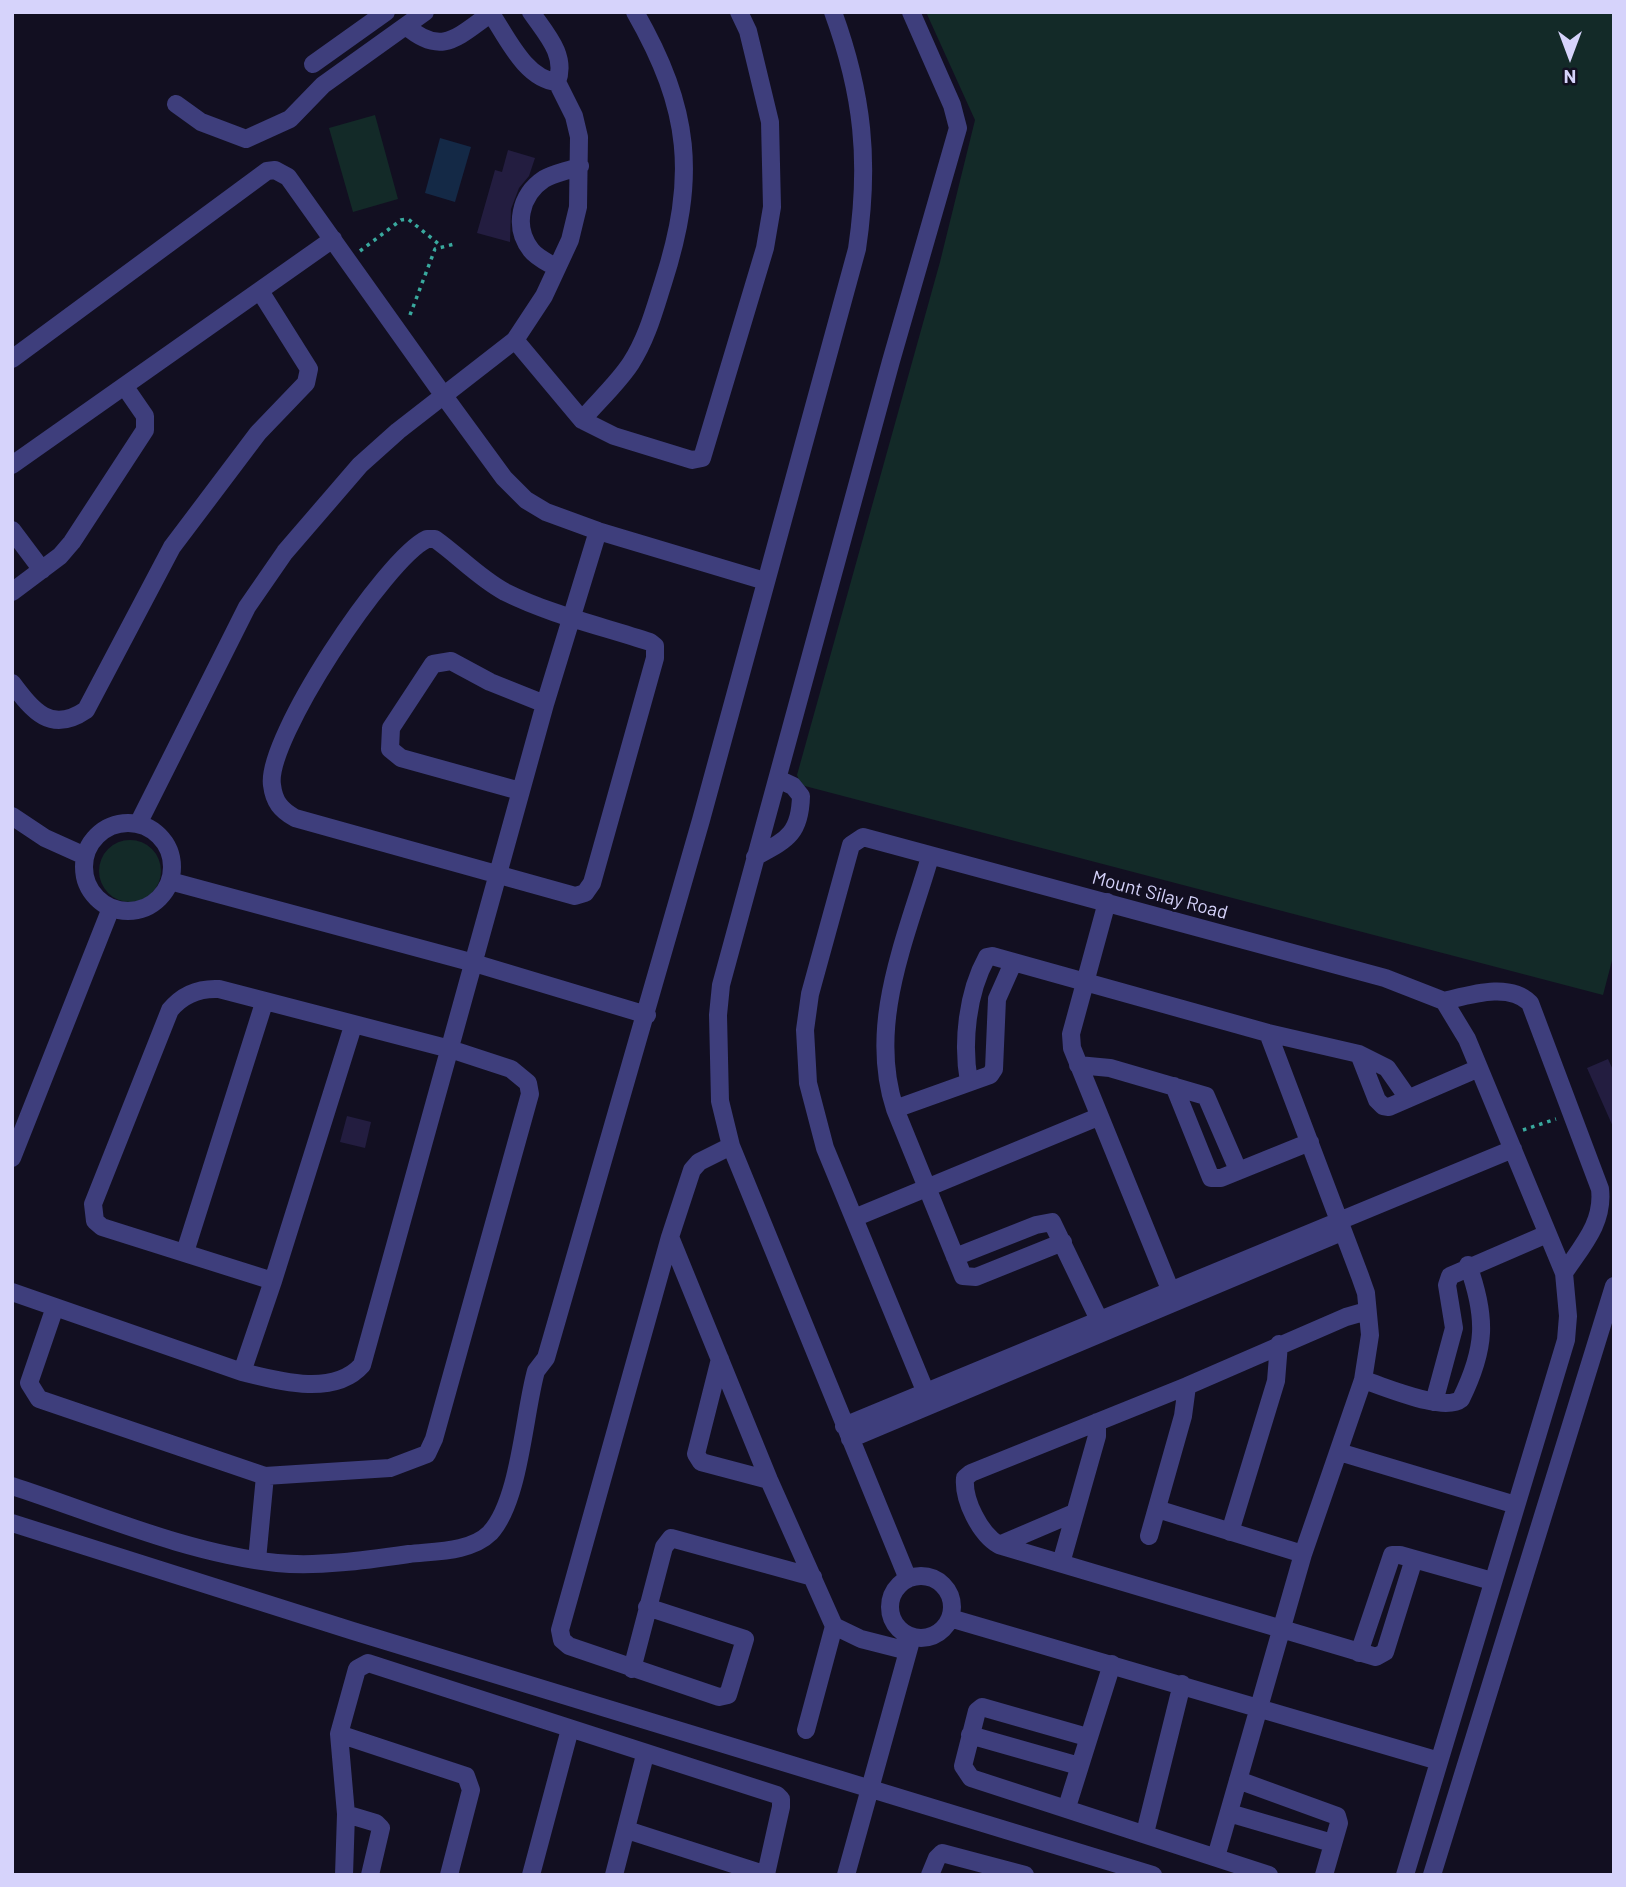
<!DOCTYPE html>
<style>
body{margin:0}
#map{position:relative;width:1626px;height:1887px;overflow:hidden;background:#120f21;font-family:Barlow,sans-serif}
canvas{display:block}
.frame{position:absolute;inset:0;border:14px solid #d6d3fb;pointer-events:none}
.north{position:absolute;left:1535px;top:21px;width:70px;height:70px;-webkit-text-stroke:5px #120f21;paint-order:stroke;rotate:180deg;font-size:19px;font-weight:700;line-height:28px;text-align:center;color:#d6d3fb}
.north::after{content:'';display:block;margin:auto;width:24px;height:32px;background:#d6d3fb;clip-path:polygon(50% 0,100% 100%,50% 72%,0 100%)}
</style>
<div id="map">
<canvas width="1626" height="1887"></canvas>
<div class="frame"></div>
<div class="north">N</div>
</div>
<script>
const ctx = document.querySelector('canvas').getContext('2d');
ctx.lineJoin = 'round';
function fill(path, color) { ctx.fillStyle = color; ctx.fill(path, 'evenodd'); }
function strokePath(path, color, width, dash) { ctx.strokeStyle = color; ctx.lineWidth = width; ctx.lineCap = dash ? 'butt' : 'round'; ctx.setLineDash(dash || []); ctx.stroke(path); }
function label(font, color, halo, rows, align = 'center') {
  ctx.font = font + ' Barlow,sans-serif'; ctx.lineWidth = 5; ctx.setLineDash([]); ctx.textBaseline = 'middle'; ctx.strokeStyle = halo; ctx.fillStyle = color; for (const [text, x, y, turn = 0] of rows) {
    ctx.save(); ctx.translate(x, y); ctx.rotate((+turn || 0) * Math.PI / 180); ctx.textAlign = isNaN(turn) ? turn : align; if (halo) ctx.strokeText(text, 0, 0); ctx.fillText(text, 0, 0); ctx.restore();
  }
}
const green = new Path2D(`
 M926,12H1614V953L1603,995L801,785L797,775L940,262L975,120Z
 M375,115L398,199L353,212L329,128Z
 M99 871a31 31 0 1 1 62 0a31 31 0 1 1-62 0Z`);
const water = new Path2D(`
 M440,138L471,147L455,202L425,193Z`);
const building = new Path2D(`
 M508,150L535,158L529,176L519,188L511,209L510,242L477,233L495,170L502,172Z
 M1608,1059L1614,1072V1129L1587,1068Z
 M347,1116L371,1122L365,1148L340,1142Z`);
const path = new Path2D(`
 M360,251L401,220L408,219L440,245
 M410,315L435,249L454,244
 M1523,1130L1556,1119`);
const minor = new Path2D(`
 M490,12C507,37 525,79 557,82
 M406,26C443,58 459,35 493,12
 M313,64L386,12
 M176,104L201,122L246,139L290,119L323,85L425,12
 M557,268C549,263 537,258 531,250C513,227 520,195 544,179C554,173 568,171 580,166
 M515,340L582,420L614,436L692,460L702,458L765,248L772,207L770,122L748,31L739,12
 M12,359L267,171L275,170L288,177L444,396L504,478L526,500L546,512L598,531L765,581
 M582,420C598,401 618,383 631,363C647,338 654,311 663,283C697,177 691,110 635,12
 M12,465L333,239
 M12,530L42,570
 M427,539H435C459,556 479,578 505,592C551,615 602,626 650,642L655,646V658L592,883L585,893L575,896L295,818C281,810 274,802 272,785C265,740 386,558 427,539Z
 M12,592L60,556L72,542L145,430V416L125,387
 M12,683C33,711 51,734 86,710L172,547L258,433L306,383L309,369L260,291
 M520,791L401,758L390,749L391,728L433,664L451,661L490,682L545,704
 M12,816L45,838L85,856
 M84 867a44 44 0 1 1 88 0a44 44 0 1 1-88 0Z
 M138,824L247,607L285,552L360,465L398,431L515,340L544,296L570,240L578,207L579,137L574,116L557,82C567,55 546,34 531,12
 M755,857C786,840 800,835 801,796L793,786L778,779
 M930,857C906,939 867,1024 895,1109L963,1276L976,1277L1063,1242
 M170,881L474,963L647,1015
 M1107,902L1071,1034L1072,1048L1174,1299
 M1444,1001C1470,995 1509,982 1530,1003L1600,1189C1604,1223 1582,1246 1564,1273
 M1359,1054L1377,1100L1383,1106L1389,1107L1479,1068
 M1078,1065L1110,1068L1206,1096L1238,1170
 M969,1082C962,1043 967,993 987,957L992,956L1268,1033L1359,1054L1387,1068L1408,1098
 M1174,1086L1211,1178H1221L1310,1142
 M895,1109L990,1075L994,1069L997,999L1013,963
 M12,1158L111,908
 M854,1218L1098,1117
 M670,1237L769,1480L834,1626L861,1639L908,1651
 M185,1252L264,1003
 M955,1257L1036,1225L1052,1222L1104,1330
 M12,1292L242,1372C278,1381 334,1397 362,1365L545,704L598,531
 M55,1307L29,1383L39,1399L265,1476L390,1468L427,1454L434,1439L530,1094L528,1083L511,1069L450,1049L219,989C199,988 183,994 170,1010L93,1204L95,1221L102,1227L273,1281
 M1367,1311L1346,1317L1187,1386L971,1473L965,1478C963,1500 980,1534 999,1545L1376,1657L1385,1652L1414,1559
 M720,1359L696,1454L701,1462L769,1480
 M242,1372L273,1281L353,1026
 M1363,1380C1384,1386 1444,1413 1461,1399C1486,1348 1487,1318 1468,1265
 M1434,1402L1454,1328L1447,1285L1450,1276L1547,1234
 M931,1405L825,1148L808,1083L805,1030L810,994L851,845L863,837L1385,978L1444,1001
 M844,1426L1513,1149
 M850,1439L1337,1234
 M1339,1452L1516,1505
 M12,1486C98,1514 186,1553 277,1563C319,1567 367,1560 409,1554C435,1551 471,1552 490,1533C520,1501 524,1413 536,1371L546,1358L701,820L857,249C870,162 863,94 833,12
 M1157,1509L1303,1554
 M12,1523L353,1631L1153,1875
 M1230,1532L1276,1381L1279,1344
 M1149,1536L1183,1416L1187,1386
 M999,1545L1074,1513
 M257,1560L265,1476
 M1061,1563L1097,1436V1422
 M890 1607a31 31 0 1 1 62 0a31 31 0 1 1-62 0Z
 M908,1579L731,1146L720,1101L718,1015L721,985L891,361L958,128L952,105L911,12
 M647,1607L745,1639L728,1695L719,1697L569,1646L562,1640L560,1630L670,1237L692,1170L699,1162L731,1146
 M950,1618L1439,1761
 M1359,1653L1392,1555H1400L1492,1581
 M632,1669L664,1547L671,1538L813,1577
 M806,1730L834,1626
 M339,1734L466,1776L471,1790L449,1875
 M970,1735L1079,1766
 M1087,1737L982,1707L977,1711L963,1766L971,1778L1269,1875
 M1238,1780L1337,1816L1339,1823L1324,1875
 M1067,1807L1112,1664
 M1229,1813L1332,1843
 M346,1814L376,1823L381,1828L370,1875
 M627,1830L767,1875
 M1145,1833L1182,1684
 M1216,1857L1303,1554L1363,1380L1370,1335L1366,1293L1360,1276L1268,1033
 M344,1875L346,1814L339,1734L357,1669L368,1663L777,1795L781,1799V1807L766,1874
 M531,1875L570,1729
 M614,1875L645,1755
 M846,1875L912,1637
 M930,1875L937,1858L942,1853L1025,1875
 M1405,1875L1566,1340L1568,1316L1564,1273L1467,1039L1444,1001
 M1432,1875L1614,1286`);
const streetNames = [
 ["Mount Silay Road",1160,895,15]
];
fill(green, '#132a28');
fill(water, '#142946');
fill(building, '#231d40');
strokePath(path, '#39a99e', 3.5, [3.5, 5]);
strokePath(minor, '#3e3e7c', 18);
label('19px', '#d6d3fb', '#120f21', streetNames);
</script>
